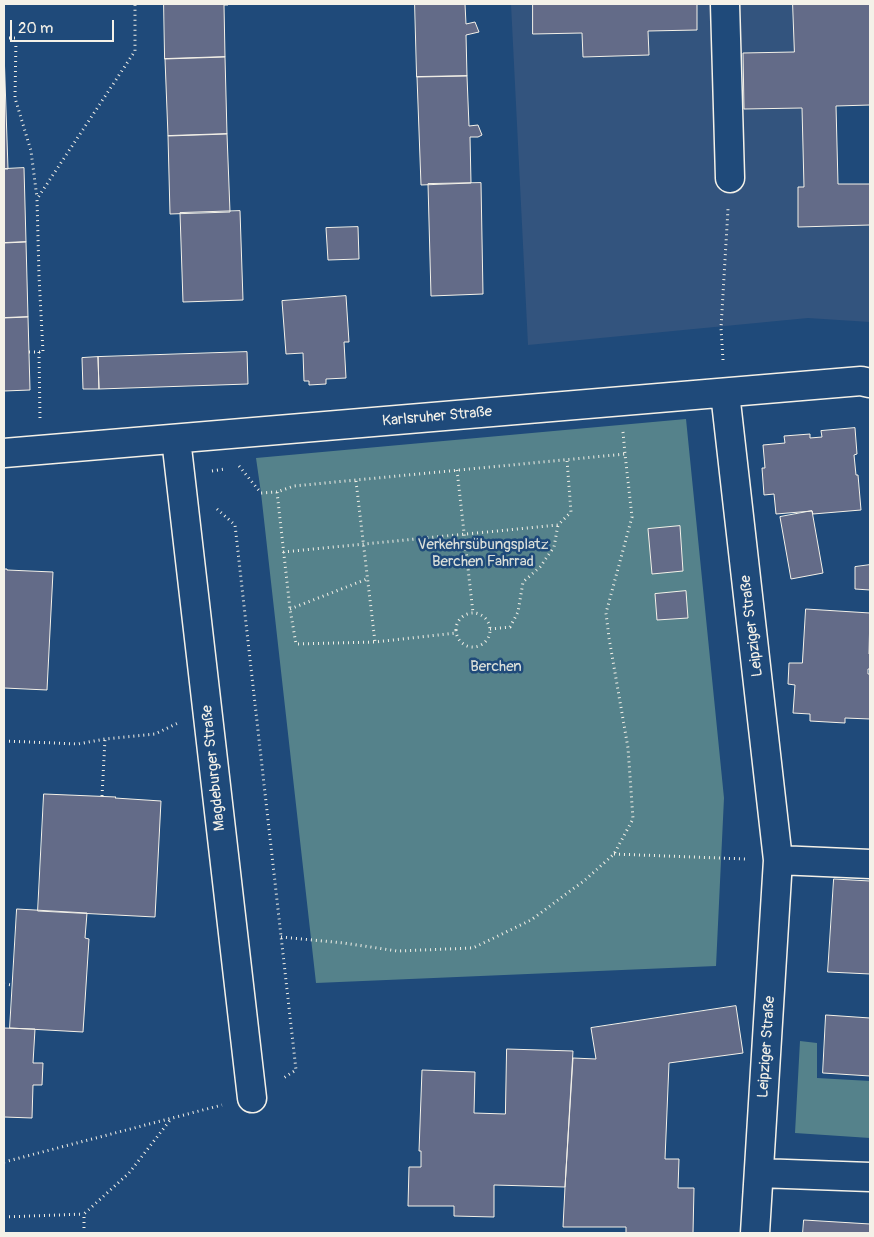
<!DOCTYPE html>
<meta charset="utf-8">
<style>
body{margin:0}
#map{position:relative;width:874px;height:1237px;overflow:hidden;background:#1f4a7a;font-family:Pangolin,sans-serif}
canvas{display:block}
.frame{position:absolute;inset:0;border:5px solid #f4f1e8;pointer-events:none}
.scale{position:absolute;left:10px;top:20px;width:104px;height:22px;box-sizing:border-box;border:2px solid #f4f1e8;border-top:0;padding-left:6px;font-size:15px;line-height:18px;white-space:nowrap;color:#f4f1e8;-webkit-text-stroke:4px #1f4a7a;paint-order:stroke}
</style>
<div id="map">
<canvas width="874" height="1237"></canvas>
<div class="frame"></div>
<div class="scale">20 m</div>
</div>
<script>
const ctx = document.querySelector('canvas').getContext('2d');
ctx.lineJoin = 'round';
function fill(path, color) { ctx.fillStyle = color; ctx.fill(path, 'evenodd'); }
function strokePath(path, color, width, dash) { ctx.strokeStyle = color; ctx.lineWidth = width; ctx.lineCap = dash ? 'butt' : 'round'; ctx.setLineDash(dash || []); ctx.stroke(path); }
function label(font, color, halo, rows, align = 'center') {
  ctx.font = font + ' Pangolin,sans-serif'; ctx.lineWidth = 5; ctx.setLineDash([]); ctx.textBaseline = 'middle'; ctx.strokeStyle = halo; ctx.fillStyle = color; for (const [text, x, y, turn = 0] of rows) {
    ctx.save(); ctx.translate(x, y); ctx.rotate((+turn || 0) * Math.PI / 180); ctx.textAlign = isNaN(turn) ? turn : align; if (halo) ctx.strokeText(text, 0, 0); ctx.fillText(text, 0, 0); ctx.restore();
  }
}
const built = new Path2D(`
 M511,4H533L534,34L582,33L583,57L649,55L648,31L697,30V4H793L794,52L743,53L744,109L802,108L804,187H798V226L870,225V322L808,318L528,345Z`);
const green = new Path2D(`
 M686,419L724,798L716,966L316,983L261,493L256,458Z
 M800,1041L817,1043V1078L870,1081V1138L795,1133Z`);
const building = new Path2D(`
 M164,4H228V5H224L225,57L165,59Z
 M415,4H465L466,24L475,22L479,32L466,35L467,76L417,77Z
 M533,4H697V30L648,31L649,55L583,57L582,33L533,34Z
 M793,4H870V105L836,106L838,184H870V225L798,227V187H804L802,108L744,109L743,53L794,52Z
 M4,51L8,169H4Z
 M225,57L227,134L168,136L165,59Z
 M467,76L469,126L478,125L482,135L478,137H470L471,183L421,185L417,77Z
 M227,134L230,212L170,214L168,136Z
 M24,168L26,242L4,243V169Z
 M481,183L483,294L431,296L428,184Z
 M240,211L243,300L183,302L180,213Z
 M358,227L359,259L328,260L326,228Z
 M26,242L28,317L4,318V243Z
 M346,296L349,342H344L346,378L326,379V384L309,385V381H304L303,353L286,354L282,301Z
 M28,317L30,390L4,391V318Z
 M247,352L248,384L99,389L98,357Z
 M98,357L99,389H83L82,358Z
 M855,428L857,454L854,455L856,475H858L861,510L813,514L812,511L776,514L774,494L764,495L762,468H765L763,445L785,443L784,436L810,434V438L822,437L821,431Z
 M812,511L823,573L791,579L780,517Z
 M680,526L683,571L652,574L648,529Z
 M870,565V590L855,589V567Z
 M4,569H7V570L53,572L47,690L4,688Z
 M686,591L688,618L657,620L655,594Z
 M806,609L870,613L869,654H870V669H868V674H870V719L845,718V723L810,721V714L793,713L795,685L788,684L789,663H802Z
 M44,794L116,797L115,798L161,801L155,917L38,911Z
 M834,879L870,881V974L828,972Z
 M17,909L87,913L85,938L89,939L83,1032L10,1028Z
 M736,1006L743,1053L669,1063L665,1159H679L678,1188H694L693,1233H626V1227H563L565,1187L573,1058L596,1059L591,1028Z
 M826,1015L870,1018V1076L823,1073Z
 M4,1028L35,1029L33,1063H43L42,1085H33L32,1118L4,1117Z
 M507,1049L573,1051L565,1187L494,1185V1217L454,1216V1206H408L409,1167H421V1151H419L422,1070L475,1072L474,1113L505,1114Z
 M804,1220L870,1224V1233H803Z`);
const path = new Path2D(`
 M4,38H16L15,98L31,151L37,198
 M29,352H43L39,276L37,199L135,51V4
 M39,352L40,419
 M723,360L721,328L728,209
 M623,432L625,454
 M239,466L261,493L277,492
 M457,470L473,613
 M212,471L225,469
 M356,481L375,642
 M217,509L235,525L296,1070L282,1079
 M283,552L558,525L571,512L567,460
 M290,609L367,579
 M456 630a17 17 0 1 1 34 0a17 17 0 1 1-34 0Z
 M490,629L510,627L518,612L523,582L540,567L554,547L558,525
 M4,741L78,744L105,739L155,734L178,723
 M102,796L105,739
 M614,854L745,859
 M281,937L344,943L397,951L473,948L531,920L585,880L614,854L633,819L628,748L609,638L606,613L632,517L625,454L294,486L277,492L290,609L296,644L375,642L456,633
 M4,984L12,985
 M4,1162L222,1105
 M4,1217L84,1214
 M84,1233V1214L129,1173L171,1119`);
const minor = new Path2D(`
 M725,4L730,178
 M725,393L778,860L755,1233
 M176,439L252,1098
 M4,453L861,381L870,383
 M778,860L870,864
 M759,1173L870,1177`);
const streetNames = [
 ["Karlsruher Straße",437,417,-5],
 ["Leipziger Straße",752,626,-97],
 ["Magdeburger Straße",214,768,-96],
 ["Leipziger Straße",767,1047,-86]
];
const parkNames = [
 ["Verkehrsübungsplatz",483,545],
 ["Berchen Fahrrad",483,562],
 ["Berchen",496,667]
];
fill(built, '#33547e');
fill(green, '#55828b');
fill(building, '#636b88');
strokePath(building, '#f4f1e8', 1);
strokePath(minor, '#f4f1e8', 31);
strokePath(path, '#f4f1e8', 3, [1, 4]);
strokePath(minor, '#1f4a7a', 28);
label('15px', '#f4f1e8', '#1f4a7a', streetNames);
label('15px', '#dce0da', '#1f4a7a', parkNames);
</script>
